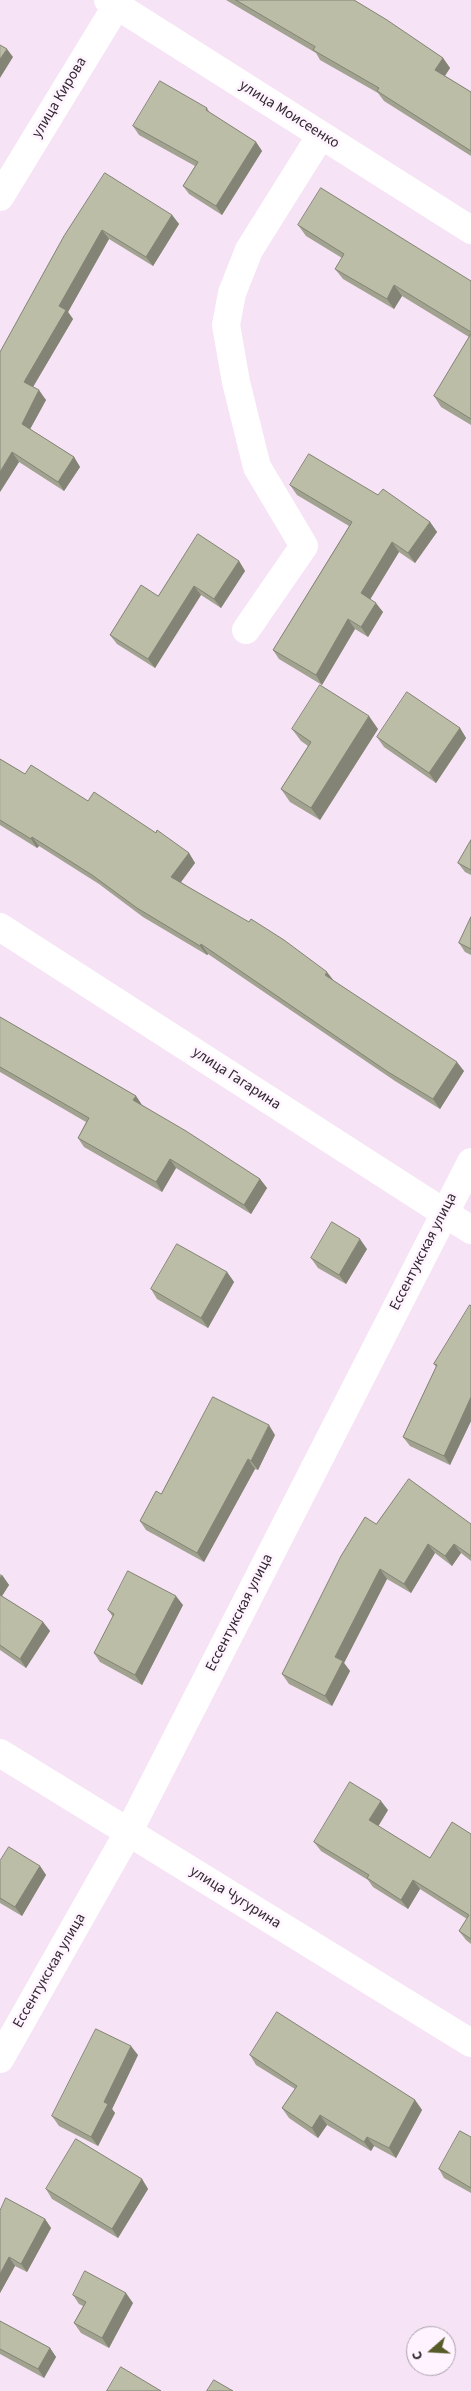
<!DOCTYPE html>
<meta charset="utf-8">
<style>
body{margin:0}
#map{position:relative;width:471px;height:2391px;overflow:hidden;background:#f6e3f5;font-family:"Source Sans 3",sans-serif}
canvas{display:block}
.north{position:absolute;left:406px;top:2326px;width:50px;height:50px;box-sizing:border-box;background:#fef3fe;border:1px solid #aca2ac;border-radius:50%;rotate:251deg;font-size:14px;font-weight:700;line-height:20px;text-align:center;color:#302930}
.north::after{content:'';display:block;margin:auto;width:18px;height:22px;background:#575b28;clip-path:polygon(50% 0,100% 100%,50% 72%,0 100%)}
</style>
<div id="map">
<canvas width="471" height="2391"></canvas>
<div class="north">С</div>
</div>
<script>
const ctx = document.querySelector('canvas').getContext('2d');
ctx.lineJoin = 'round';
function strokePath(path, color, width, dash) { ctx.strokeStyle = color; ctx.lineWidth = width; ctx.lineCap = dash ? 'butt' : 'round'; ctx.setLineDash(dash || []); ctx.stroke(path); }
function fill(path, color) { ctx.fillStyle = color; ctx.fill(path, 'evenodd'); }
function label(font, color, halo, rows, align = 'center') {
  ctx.font = font + ' "Source Sans 3",sans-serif'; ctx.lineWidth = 5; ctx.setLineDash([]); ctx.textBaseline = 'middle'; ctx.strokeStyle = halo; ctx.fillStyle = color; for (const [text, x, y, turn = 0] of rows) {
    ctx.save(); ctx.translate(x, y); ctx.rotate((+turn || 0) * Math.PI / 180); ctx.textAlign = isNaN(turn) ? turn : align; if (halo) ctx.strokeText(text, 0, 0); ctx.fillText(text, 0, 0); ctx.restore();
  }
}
const minor = new Path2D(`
 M108,0L471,230
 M0,197L120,0
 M246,630L304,546L257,467L236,382L226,325L232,293L249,250L321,135
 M0,927L471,1230
 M0,1753L471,2043
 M0,2059L128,1833L471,1162`);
const wall = new Path2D(`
 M226,0H354L443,58L450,68L445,76L471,92V156L384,101L378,93L320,60L316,53Z
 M207,108L210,113L256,142L262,151L222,215L189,194L183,186L195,166L139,135L133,126Z
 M172,215L179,224L153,266L109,239L68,312L73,319L33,387L46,400L30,429L74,457L80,467L64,491L19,462L0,492L64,236Z
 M298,225L471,281V425L441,407L434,396L469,337L402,296L394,309L343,279L335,269L342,258L306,236Z
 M290,485L378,495L430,522L437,532L415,563L399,552L370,599L383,612L368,637L355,629L322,685L279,659L273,650L349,526L297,495Z
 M239,561L245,571L221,608L201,595L155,668L117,644L110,635L158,596Z
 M460,728L466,738L436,783L384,747L377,737Z
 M292,729H378L320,820L290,802L281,789L308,746L301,741Z
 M0,759L25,774L88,801L156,833L189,853L195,863L181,882L334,981L464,1071L440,1109L395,1081L208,954L207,955L143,917L99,884L39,846L37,848L0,825Z
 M471,840V875L465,872L458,863Z
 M471,917V955L465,952L459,943Z
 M0,1017L136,1096L142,1105L260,1179L267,1188L251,1214L176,1168L162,1192L84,1147L78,1138L86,1122L0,1072Z
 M367,1249L346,1284L318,1268L311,1258Z
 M227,1272L234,1282L208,1328L157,1299L151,1289Z
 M471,1306V1421L450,1465L410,1446L403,1437L436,1367L434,1364Z
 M275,1435L258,1470L255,1469L204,1562L146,1530L140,1521Z
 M376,1524H471V1561L461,1553L452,1566L435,1553L411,1593L387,1579L344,1663L350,1671L332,1706L289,1684L282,1674Z
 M0,1574L2,1575L9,1585L2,1596L43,1622L50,1631L26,1668L0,1650Z
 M183,1605L142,1685L100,1662L94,1653L113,1617L108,1610Z
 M388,1810L378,1826L430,1858L471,1834V1944L466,1940L459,1931L467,1919L420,1889L408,1909L373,1887L368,1880L321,1851L314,1842Z
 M0,1861L40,1866L46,1875L22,1916L0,1903Z
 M138,2055L112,2109L115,2113L98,2146L59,2126L52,2116Z
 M250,2055L415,2100L422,2110L396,2158L374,2146L371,2151L327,2125L318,2138L289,2118L282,2108L295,2089L256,2065Z
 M471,2137V2193L444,2178L439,2169Z
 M142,2179L148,2189L118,2238L52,2199L46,2189Z
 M0,2211L45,2219L51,2228L27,2272L15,2266L0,2293Z
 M73,2295L133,2303L109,2348L81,2333L74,2323L83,2306L79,2304Z
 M0,2321L50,2348L56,2357L44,2378L0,2354Z`);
const shadedWall = new Path2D(`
 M7,49L13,57L0,78V59Z
 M443,58L450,68L442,80L435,70Z
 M256,142L262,151L222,215L216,206Z
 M172,215L179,224L153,266L146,257Z
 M102,230L109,239L68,312L73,319L30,392L24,382L59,306Z
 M394,285L402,296L394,309L387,299Z
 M39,390L46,400L28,433L22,424Z
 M12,452L19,462L0,492V472Z
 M74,457L80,467L64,491L58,482Z
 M430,522L437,532L415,563L408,553Z
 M392,542L399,552L368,603L361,593Z
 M239,561L245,571L221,608L214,599Z
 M194,586L201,595L155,668L148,659Z
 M376,603L383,612L368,637L361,627Z
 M348,619L355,629L322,685L316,675Z
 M369,716L378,729L320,820L311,808Z
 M460,728L466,738L436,783L429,773Z
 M32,837L39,846L37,848L31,839Z
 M189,853L195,863L178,886L171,877Z
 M201,944L208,954L207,955L200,946Z
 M327,972L334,981L325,975Z
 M457,1062L464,1071L440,1109L433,1099Z
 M136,1096L142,1105L133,1100Z
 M170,1159L176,1168L162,1192L156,1182Z
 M260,1179L267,1188L251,1214L244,1205Z
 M360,1239L367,1249L346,1284L339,1275Z
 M227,1272L234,1282L208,1328L201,1318Z
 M471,1397V1421L450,1465L444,1456Z
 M269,1425L275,1435L258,1470L251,1461Z
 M248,1459L255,1469L204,1562L197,1553Z
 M428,1544L435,1553L411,1593L404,1584Z
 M454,1544L461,1553L452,1566L445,1556Z
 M380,1569L387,1579L344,1663L350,1671L332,1706L325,1696L335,1657Z
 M2,1575L9,1585L0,1599V1578Z
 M176,1596L183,1605L142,1685L135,1675Z
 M43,1622L50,1631L26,1668L20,1659Z
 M381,1801L388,1810L376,1830L369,1820Z
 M40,1866L46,1875L22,1916L15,1907Z
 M413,1880L420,1889L408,1909L401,1900Z
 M131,2046L138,2055L112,2109L115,2113L98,2146L91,2137L104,2102Z
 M415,2100L422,2110L396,2158L389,2148Z
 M320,2115L327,2125L318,2138L312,2128Z
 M367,2137L374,2146L371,2151L364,2142Z
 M142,2179L148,2189L118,2238L112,2229Z
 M45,2219L51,2228L27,2272L21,2264Z
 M9,2257L15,2266L0,2293V2274Z
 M126,2293L133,2303L109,2348L102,2338Z
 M50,2348L56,2357L44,2378L38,2369Z`);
const building = new Path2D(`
 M236,0H354L387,20L443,58L435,70L471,92V151L377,91L379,88L313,50L315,47Z
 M0,45L7,49L0,59Z
 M160,81L207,108L206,110L256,142L216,206L183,186L198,162L133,126Z
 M105,173L172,215L146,257L102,230L59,306L66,310L24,382L39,390L22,424L74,457L58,482L12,452L0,472V352L64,236Z
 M321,188L471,281V332L394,285L387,299L335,269L344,254L298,225Z
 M471,334V419L434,396Z
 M309,454L378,495L383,489L430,522L408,553L392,542L361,593L376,603L361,627L348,619L316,675L273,650L352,522L290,485Z
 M198,534L239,561L214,599L194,586L148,659L110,635L141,585L158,596Z
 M320,685L369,716L311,808L281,789L311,742L292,729Z
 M407,692L460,728L429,773L377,737Z
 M0,759L25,774L31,765L88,801L94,792L156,833L157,830L189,853L171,877L249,922L251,919L284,940L327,972L325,975L457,1062L433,1099L388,1072L201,944L200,946L137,908L92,875L32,837L31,839L0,820Z
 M471,840V870L458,863Z
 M471,917V949L459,943Z
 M0,1017L136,1096L133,1100L186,1131L260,1179L244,1205L170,1159L156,1182L78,1138L89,1118L0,1067Z
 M332,1222L360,1239L339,1275L311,1258Z
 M177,1244L227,1272L201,1318L151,1289Z
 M470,1305L471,1306V1397L444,1456L403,1437L437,1365L434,1364Z
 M213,1397L269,1425L251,1461L248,1459L197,1553L140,1521L156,1491L161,1494Z
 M409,1479L471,1524V1556L454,1544L445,1556L428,1544L404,1584L380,1569L335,1657L343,1661L325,1696L282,1674L341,1556L365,1517L376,1524Z
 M128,1571L176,1596L135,1675L94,1653L114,1614L108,1610Z
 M0,1595L43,1622L20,1659L0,1645Z
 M350,1782L381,1801L369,1820L430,1858L452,1822L471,1834V1939L459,1931L469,1915L413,1880L401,1900L367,1878L369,1875L314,1842Z
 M9,1847L40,1866L15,1907L0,1898V1861Z
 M277,2012L415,2100L389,2148L367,2137L364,2142L320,2115L312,2128L282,2108L297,2086L250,2055Z
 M96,2029L131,2046L104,2102L108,2104L91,2137L52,2116Z
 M460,2131L471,2137V2188L439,2169Z
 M76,2139L142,2179L112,2229L46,2189Z
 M6,2198L45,2219L21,2264L9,2257L0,2274V2211Z
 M85,2271L126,2293L102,2338L74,2323L86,2302L73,2295Z
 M0,2321L50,2348L38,2369L0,2349Z
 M121,2367L161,2391H107Z
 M214,2380L233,2391H207Z`);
const streetNames = [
 ["улица Кирова",60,98,-59],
 ["улица Моисеенко",289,115,32],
 ["улица Гагарина",236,1079,33],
 ["Ессентукская улица",424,1252,-63],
 ["Ессентукская улица",240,1613,-63],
 ["улица Чугурина",235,1898,32],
 ["Ессентукская улица",50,1971,-60]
];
strokePath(minor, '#fff', 28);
fill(wall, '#a1a390');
fill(shadedWall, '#838475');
fill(building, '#bbbda7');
strokePath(building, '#838475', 1);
label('15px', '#302930', '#fef3fe', streetNames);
</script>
